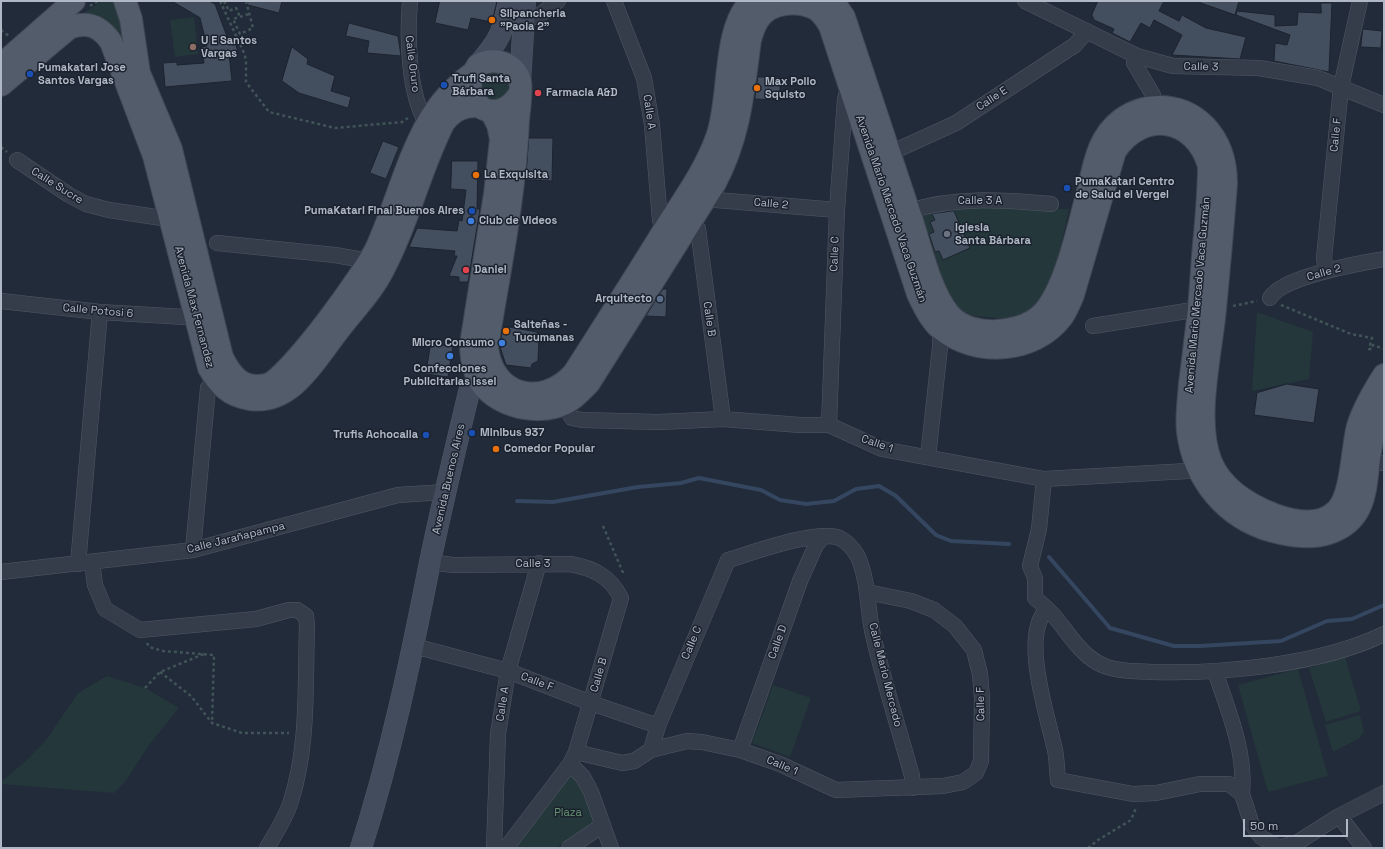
<!DOCTYPE html>
<meta charset="utf-8">
<style>
body{margin:0}
#map{position:relative;width:1385px;height:849px;overflow:hidden;background:#222b39;font-family:"Space Grotesk",sans-serif}
canvas{display:block}
.frame{position:absolute;inset:0;border:2px solid #b0b8c6;pointer-events:none}
.scale{position:absolute;left:1243px;top:819px;width:105px;height:18px;box-sizing:border-box;border:2px solid #b0b8c6;border-top:0;padding-left:5px;font-size:12px;line-height:14px;white-space:nowrap;color:#b0b8c6;-webkit-text-stroke:3px #1b222e;paint-order:stroke}
</style>
<div id="map">
<canvas width="1385" height="849"></canvas>
<div class="frame"></div>
<div class="scale">50 m</div>
</div>
<script>
const ctx = document.querySelector('canvas').getContext('2d');
ctx.lineJoin = 'round';
function fill(path, color) { ctx.fillStyle = color; ctx.fill(path, 'evenodd'); }
function strokePath(path, color, width, dash) { ctx.strokeStyle = color; ctx.lineWidth = width; ctx.lineCap = dash ? 'butt' : 'round'; ctx.setLineDash(dash || []); ctx.stroke(path); }
function label(font, color, halo, rows, align = 'center') {
  ctx.font = font + ' "Space Grotesk",sans-serif'; ctx.lineWidth = 3; ctx.setLineDash([]); ctx.textBaseline = 'middle'; ctx.strokeStyle = halo; ctx.fillStyle = color; for (const [text, x, y, turn = 0] of rows) {
    ctx.save(); ctx.translate(x, y); ctx.rotate((+turn || 0) * Math.PI / 180); ctx.textAlign = isNaN(turn) ? turn : align; if (halo) ctx.strokeText(text, 0, 0); ctx.fillText(text, 0, 0); ctx.restore();
  }
}
const green = new Path2D(`
 M102,1H114L117,3L132,74L82,16V14Z
 M194,17L198,54L175,57L170,20Z
 M496,69L509,80C510,102 489,108 479,89L482,74Z
 M964,207L1069,209C1062,239 1053,301 1023,316C1014,320 997,318 987,317C977,316 959,315 953,306C939,285 929,247 921,223L922,214Z
 M1257,312L1313,332L1309,379L1252,391Z
 M1345,657L1361,711L1326,722L1309,668Z
 M1298,669L1328,776L1268,792L1238,685Z
 M107,676L145,688L179,708L149,745L125,782L114,793L1,784V782L28,759L46,740L78,693Z
 M773,685L811,698L790,757L752,743Z
 M1360,715L1364,732L1360,738L1333,752L1325,725Z
 M571,775L577,779L594,821L556,848H516Z`);
const stream = new Path2D(`
 M517,501L553,502L638,487L681,483L699,478L761,490L780,500L806,504L834,501L856,489L879,486L896,496L936,535L951,541L1009,544
 M1049,557L1110,628L1174,646H1200L1281,641L1327,621L1352,619L1384,605`);
const building = new Path2D(`
 M172,1H209L215,4L229,42L235,41L238,52L229,53L232,81L165,87L163,63L177,62V65L204,63L201,47L207,46L200,18Z
 M248,1H282L279,13L248,5Z
 M440,1H497L492,22L471,18L468,30L435,23Z
 M1098,1H1164L1159,11L1179,21L1182,15L1206,28L1246,37L1240,59L1172,55L1182,35L1154,20L1150,28L1141,23L1130,42L1112,33L1114,29L1094,20L1092,15Z
 M1201,1H1239L1235,15L1201,3Z
 M1321,3H1332L1329,72L1274,61L1275,43L1287,45L1290,35L1236,15L1237,11L1275,15V26L1297,25L1298,12L1321,13Z
 M349,23L398,36L401,56L367,53L369,41L346,36Z
 M1363,29L1382,31L1381,48L1361,47Z
 M292,47L308,59L307,64L335,76L331,91L351,97L348,108L299,93L282,81Z
 M758,77H780V100L755,99Z
 M529,138H553L552,181L526,180Z
 M383,141L399,147L386,179L370,173Z
 M452,161H478L477,209H480L468,282H459V277L449,276L457,256H454L455,251L409,247L417,228L457,231L459,220L462,221L466,190L451,189Z
 M954,211L970,248L943,260L939,251L935,252L929,234L934,232L930,222L935,220L932,214Z
 M663,289H667L666,317L646,316Z
 M503,326L537,332L539,340L538,361L532,364L531,368L506,365L500,347Z
 M431,343L453,347L448,377L426,374Z
 M1287,384L1319,389L1314,423L1254,415L1257,393Z`);
const path = new Path2D(`
 M220,1L244,53L246,60V82L269,112L335,128L402,122L408,118
 M224,1L229,11L236,8L240,17
 M246,1L253,28L240,34L233,19L249,14
 M90,6L98,1
 M1,30L9,36
 M1,147L7,152
 M1281,305L1351,334L1372,338L1369,349H1372L1373,345L1384,349
 M1233,306L1257,301
 M603,526L624,575
 M147,643L149,647L163,651L214,655L212,723
 M160,672L191,696L212,723L242,733H289
 M145,688L160,672L204,654
 M1088,848L1098,840L1131,820L1136,808`);
const street = new Path2D(`
 M410,1C407,36 408,94 427,124
 M614,1L644,78L652,125L660,220L669,224
 M1025,1L1137,56L1173,66L1259,68L1318,78L1384,105
 M537,17L558,1
 M1137,56L1134,63L1153,95L1154,107
 M888,154L956,123L1075,45L1087,31
 M17,160L69,195L86,204L109,210L162,218L171,215
 M706,196L716,200L837,210
 M909,211C957,196 1002,200 1051,204
 M689,223L698,229L723,419
 M217,243L335,255L369,261
 M1326,271L1324,258L1341,87L1360,1
 M1270,298C1283,276 1358,264 1384,259
 M1,301L100,312L185,317L195,315
 M1093,326L1199,309
 M564,404L572,418L582,420L659,422L723,419L800,425H829L882,449L1044,479L1188,471L1197,468
 M829,425L837,210L845,99L849,85
 M928,457L940,347V329
 M1368,463H1384
 M1044,479L1039,529L1030,566L1035,578V598C1042,604 1049,610 1055,617C1068,633 1080,653 1098,663C1115,672 1134,671 1152,672C1222,674 1320,665 1384,634
 M193,550L208,388L216,380
 M92,562L95,585L105,609L140,630L256,619L289,610H297L306,616L307,625C305,684 309,748 290,804C285,819 275,834 267,848
 M430,562L453,565L570,564C593,568 610,576 621,598L576,752L570,764L506,848
 M78,564L100,312
 M1,572L193,550L398,495L445,492
 M1047,609C1020,636 1048,717 1055,750C1057,760 1057,771 1058,780L1133,794L1156,793L1200,784H1229L1242,794L1252,825L1261,837L1279,848L1298,842L1339,816L1384,793
 M414,646L508,671L591,703L658,726
 M1215,671C1228,711 1246,751 1242,794
 M651,750L687,741L702,742L740,750L780,764L836,790L943,786L963,782L976,773L981,761L982,698L980,674L974,650L955,626L934,610L911,601L867,592
 M740,750L800,581L816,545L822,538
 M576,752L622,763L634,761L651,750L658,726L728,560C755,552 811,531 837,537C845,540 853,548 857,555C869,580 867,609 873,635C884,683 899,729 912,776L913,788
 M570,764L583,777L591,792L611,848
 M1339,816L1364,848
 M494,848L498,734L508,671L539,563
 M569,848L603,825`);
const secondary = new Path2D(`
 M478,65C500,40 502,34 509,1
 M520,82L525,1
 M361,848C391,754 411,659 430,562C442,504 456,446 470,388L479,379`);
const primary = new Path2D(`
 M125,1L131,19L139,73L171,149L222,357C231,376 243,390 266,385C288,380 366,271 377,247C395,207 406,162 427,124C439,103 453,87 473,73
 M833,1L844,17C866,82 887,147 909,212C920,243 929,290 949,314C958,325 974,330 988,331C1006,332 1030,327 1043,313C1065,289 1077,232 1086,199C1094,170 1095,139 1122,119C1132,112 1146,107 1159,107C1177,107 1192,113 1205,126C1220,142 1226,160 1226,183C1223,225 1219,267 1215,309C1211,353 1194,421 1211,462C1222,488 1249,505 1275,515C1294,522 1321,527 1337,510C1352,495 1352,448 1358,426C1364,407 1373,392 1384,375
 M1,65L74,1
 M1,85L69,28C87,21 100,26 111,42L154,156L209,368C219,385 229,396 250,399C292,405 315,360 338,331C353,311 373,291 384,268C409,221 420,169 444,122C454,110 464,105 480,106
 M520,93C498,131 452,103 478,65C494,57 514,62 520,81C522,90 519,110 518,120C515,197 499,272 487,347C492,396 542,409 574,373C604,326 634,279 663,232C682,202 705,171 717,137C731,98 722,29 751,1
 M491,111L498,125L501,139L495,194L471,344C471,353 472,362 475,371C486,405 536,418 566,403C575,398 581,391 589,383L715,183C740,136 743,92 750,40C752,33 754,26 758,20C770,1 798,0 816,9C822,13 826,19 830,26L918,294C923,305 931,322 941,329C976,357 1034,354 1062,317C1067,310 1070,302 1073,295L1115,151C1143,109 1195,117 1209,166C1209,189 1207,211 1205,234C1202,262 1201,291 1198,319C1195,341 1193,362 1190,383C1189,399 1186,416 1188,432C1194,480 1226,518 1272,531C1291,536 1310,539 1329,533C1371,519 1364,481 1371,446C1373,431 1378,418 1384,405`);
const markers = [
 [492,20,4,"#e8710a"],
 [193,47,4,"#8d6e63"],
 [30,74,4,"#1a4fb4"],
 [444,85,4,"#1a4fb4"],
 [757,88,4,"#e8710a"],
 [538,93,4,"#e0444e"],
 [476,175,4,"#e8710a"],
 [1067,188,4,"#1a4fb4"],
 [472,211,4,"#1a4fb4"],
 [471,221,4,"#3f7fe0"],
 [947,234,4,"#6b7280"],
 [466,270,4,"#e0444e"],
 [660,299,4,"#5c6f8a"],
 [506,331,4,"#e8710a"],
 [502,343,4,"#3f7fe0"],
 [450,356,4,"#3f7fe0"],
 [472,433,4,"#1a4fb4"],
 [426,435,4,"#1a4fb4"],
 [496,449,4,"#e8710a"]
];
const poiNames = [
 ["Silpancheria",500,14],
 ["\"Paola 2\"",500,27],
 ["U E Santos",201,41],
 ["Vargas",201,54],
 ["Pumakatari Jose",38,68],
 ["Santos Vargas",38,81],
 ["Trufi Santa",452,79],
 ["Bárbara",452,92],
 ["Max Pollo",765,82],
 ["Squisto",765,95],
 ["Farmacia A&D",546,93],
 ["La Exquisita",484,175],
 ["PumaKatari Centro",1075,182],
 ["de Salud el Vergel",1075,195],
 ["PumaKatari Final Buenos Aires",464,211,"right"],
 ["Club de Videos",479,221],
 ["Iglesia",955,228],
 ["Santa Bárbara",955,241],
 ["Daniel",474,270],
 ["Arquitecto",652,299,"right"],
 ["Salteñas -",514,325],
 ["Tucumanas",514,338],
 ["Micro Consumo",494,343,"right"],
 ["Confecciones",450,369,"center"],
 ["Publicitarias Issei",450,382,"center"],
 ["Minibus 937",480,433],
 ["Trufis Achocalla",418,435,"right"],
 ["Comedor Popular",504,449]
];
const streetNames = [
 ["Calle Oruro",412,64,83],
 ["Calle 3",1201,67,1],
 ["Calle E",992,99,-33],
 ["Calle A",649,112,82],
 ["Calle F",1336,135,-84],
 ["Calle Sucre",57,186,32],
 ["Calle 3 A",980,201],
 ["Calle 2",771,204,5],
 ["Avenida Mario Mercado Vaca Guzmán",891,209,71],
 ["Calle C",835,254,-88],
 ["Calle 2",1324,273,-16],
 ["Avenida Mario Mercado Vaca Guzmán",1198,295,-85],
 ["Avenida Max Fernandez",194,307,75],
 ["Calle Potosi 6",98,311,5],
 ["Calle B",709,319,82],
 ["Calle 1",877,444,19],
 ["Avenida Buenos Aires",449,479,-77],
 ["Calle Jarañapampa",236,538,-14],
 ["Calle 3",533,564],
 ["Calle D",778,642,-70],
 ["Calle C",692,643,-67],
 ["Calle B",599,675,-74],
 ["Calle Mario Mercado",885,675,76],
 ["Calle F",537,682,21],
 ["Calle A",503,704,-81],
 ["Calle F",981,704,-91],
 ["Calle 1",782,766,23]
];
const parkNames = [
 ["Plaza",568,813]
];
fill(green, '#24373a');
strokePath(stream, '#354660', 4);
fill(building, '#434e5e');
strokePath(building, '#1d2430', 1);
strokePath(street, '#505864', 16);
strokePath(secondary, '#505864', 22);
strokePath(primary, '#3f4653', 24);
strokePath(path, '#415458', 2.5, [3, 3]);
strokePath(street, '#353d4a', 15);
strokePath(secondary, '#434c5d', 21);
strokePath(primary, '#535c6a', 22);
for (const [x, y, r, color] of markers) { const dot = new Path2D(); dot.arc(x, y, r, 0, 2 * Math.PI); ctx.fillStyle = color; ctx.fill(dot); strokePath(dot, '#1b222e', 1.5); }
label('bold 11px', '#b0b8c6', '#1b222e', poiNames, 'left');
label('11px', '#b0b8c6', '#1b222e', streetNames);
label('11px', '#689674', '#1b222e', parkNames);
</script>
